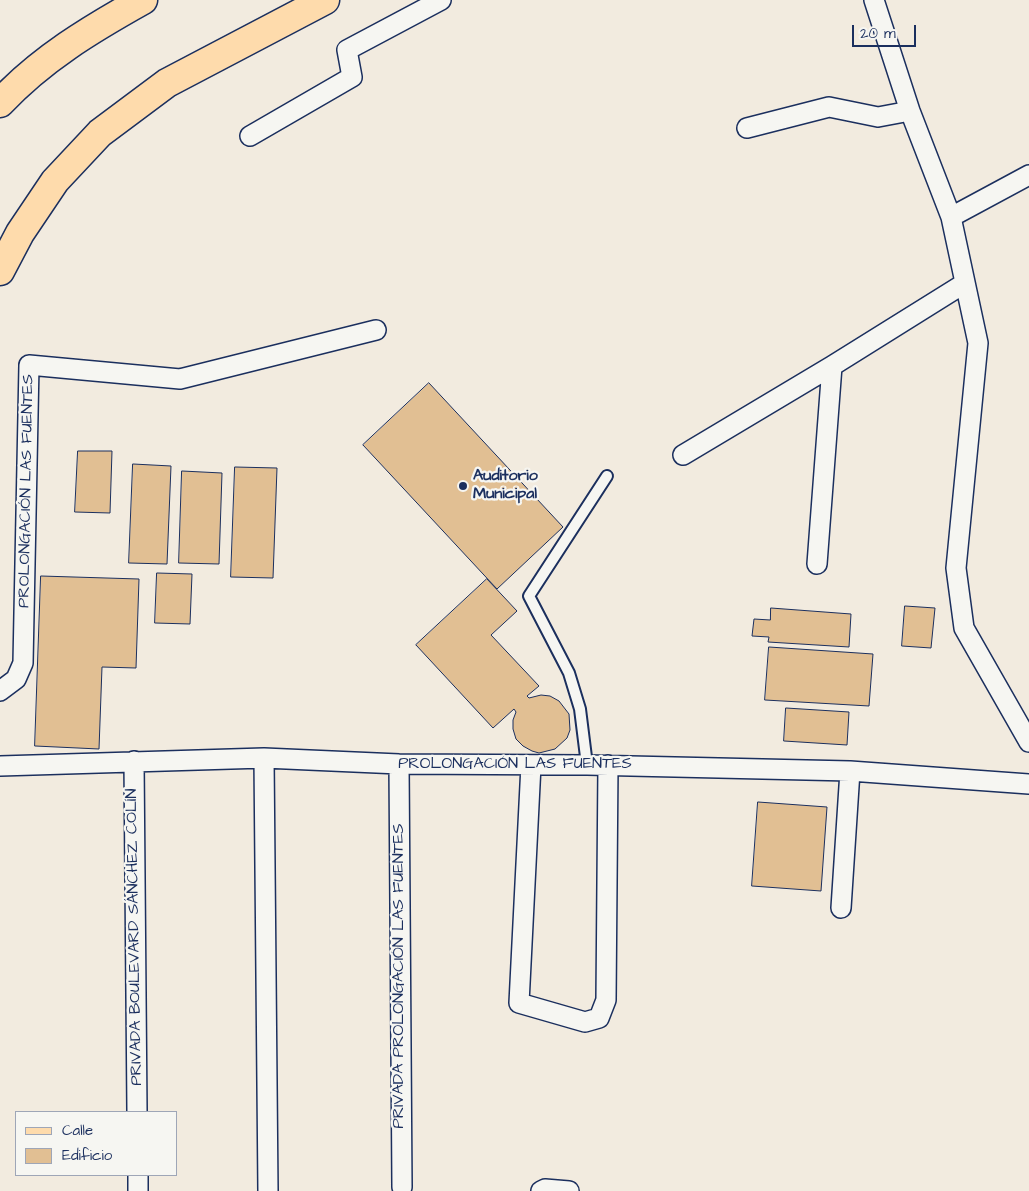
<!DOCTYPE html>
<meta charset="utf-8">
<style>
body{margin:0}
#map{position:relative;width:1029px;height:1191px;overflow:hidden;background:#f2ebdf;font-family:"Architects Daughter",sans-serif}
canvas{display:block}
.legend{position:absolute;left:15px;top:1111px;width:162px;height:65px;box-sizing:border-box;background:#f6f6f2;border:1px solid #9ea6b7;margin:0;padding:6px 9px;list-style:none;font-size:15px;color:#1b2f5e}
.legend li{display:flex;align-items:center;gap:10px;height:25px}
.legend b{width:25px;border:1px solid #9ea6b7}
.scale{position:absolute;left:852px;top:25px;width:64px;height:22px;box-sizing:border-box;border:2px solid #1b2f5e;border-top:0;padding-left:6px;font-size:15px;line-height:18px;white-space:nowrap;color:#1b2f5e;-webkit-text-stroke:4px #f6f6f2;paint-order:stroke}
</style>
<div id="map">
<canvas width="1029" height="1191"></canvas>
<ul class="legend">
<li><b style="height:6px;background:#fedbac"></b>Calle</li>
<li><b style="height:14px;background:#e1bf93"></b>Edificio</li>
</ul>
<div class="scale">20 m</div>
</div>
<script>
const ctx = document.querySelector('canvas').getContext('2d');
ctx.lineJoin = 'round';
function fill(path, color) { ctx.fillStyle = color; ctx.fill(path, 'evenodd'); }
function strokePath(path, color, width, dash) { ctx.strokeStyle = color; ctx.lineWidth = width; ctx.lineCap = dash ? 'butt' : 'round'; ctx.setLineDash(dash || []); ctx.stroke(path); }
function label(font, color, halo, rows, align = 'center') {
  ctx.font = font + ' "Architects Daughter",sans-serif'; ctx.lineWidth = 4.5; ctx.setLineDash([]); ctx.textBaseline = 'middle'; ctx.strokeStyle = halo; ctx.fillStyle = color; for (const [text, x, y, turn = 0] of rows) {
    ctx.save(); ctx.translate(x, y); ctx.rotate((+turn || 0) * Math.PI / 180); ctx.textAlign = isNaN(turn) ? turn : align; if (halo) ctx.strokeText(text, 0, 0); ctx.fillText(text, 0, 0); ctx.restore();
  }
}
const building = new Path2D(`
 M429,383L563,527L497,589L363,445Z
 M78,451H112L110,513L75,512Z
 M133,464L171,466L167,564L129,563Z
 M235,467L277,468L273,578L231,577Z
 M182,471L222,473L219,564L179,563Z
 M157,573L192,574L190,624L155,623Z
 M41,576L139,579L136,668L102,667L99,749L35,746Z
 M487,579L517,611L491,635L539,686L527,696L529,698L541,695L550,696L559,701L569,714L570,730L567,738L555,749L539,753L532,751L523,746L516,739L513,729V720L516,712L514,709L493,728L416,645Z
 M905,606L935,608L931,648L902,646Z
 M771,608L851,614L849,647L768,642L769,637L752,636L754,619L770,620Z
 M769,647L873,654L869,706L765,700Z
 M786,708L849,712L847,745L784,741Z
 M758,802L827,807L821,891L752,886Z`);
const lane = new Path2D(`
 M587,765L580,709L569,673L529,596L607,476`);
const street = new Path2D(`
 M874,0L910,111L951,217L978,343L956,568L964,628L1029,742
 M747,128L829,107L878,117L910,111
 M250,136L352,77L347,50L441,0
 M951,217L1029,175
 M683,455L832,366L965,283
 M817,564L832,366
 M0,691L16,679L23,663L29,365L180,379L376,330
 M264,758L268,1191
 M134,761L137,1112
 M399,764L402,1187
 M531,765L519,1003L585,1022L599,1018L606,1000L608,765
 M0,766L264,758L399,764L587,765L850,771L1029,784
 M841,908L850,771
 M138,1175V1191
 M541,1191L545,1189L569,1191`);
const primary = new Path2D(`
 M0,103C41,59 91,29 143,0
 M0,271L20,233L55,181L100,133L167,83L325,0`);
const markers = [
 [463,486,5,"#1b2f5e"]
];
const poiNames = [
 ["Auditorio",473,477],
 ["Municipal",473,495]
];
const streetNames = [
 ["PROLONGACIÓN LAS FUENTES",27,491,-89],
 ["PROLONGACIÓN LAS FUENTES",515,765],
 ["PRIVADA BOULEVARD SÁNCHEZ COLÍN",135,937,-91],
 ["PRIVADA PROLONGACIÓN LAS FUENTES",400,976,-90]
];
fill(building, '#e1bf93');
strokePath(building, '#1b2f5e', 1);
strokePath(lane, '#1b2f5e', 14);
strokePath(street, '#1b2f5e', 22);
strokePath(primary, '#1b2f5e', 31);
strokePath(lane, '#f6f6f2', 10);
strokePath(street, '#f6f6f2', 19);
strokePath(primary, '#fedbac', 28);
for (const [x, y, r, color] of markers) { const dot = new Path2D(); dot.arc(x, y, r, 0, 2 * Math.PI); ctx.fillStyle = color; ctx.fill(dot); strokePath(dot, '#f6f6f2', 2); }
label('bold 16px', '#1b2f5e', '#f6f6f2', poiNames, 'left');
label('16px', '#1b2f5e', '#f6f6f2', streetNames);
</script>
